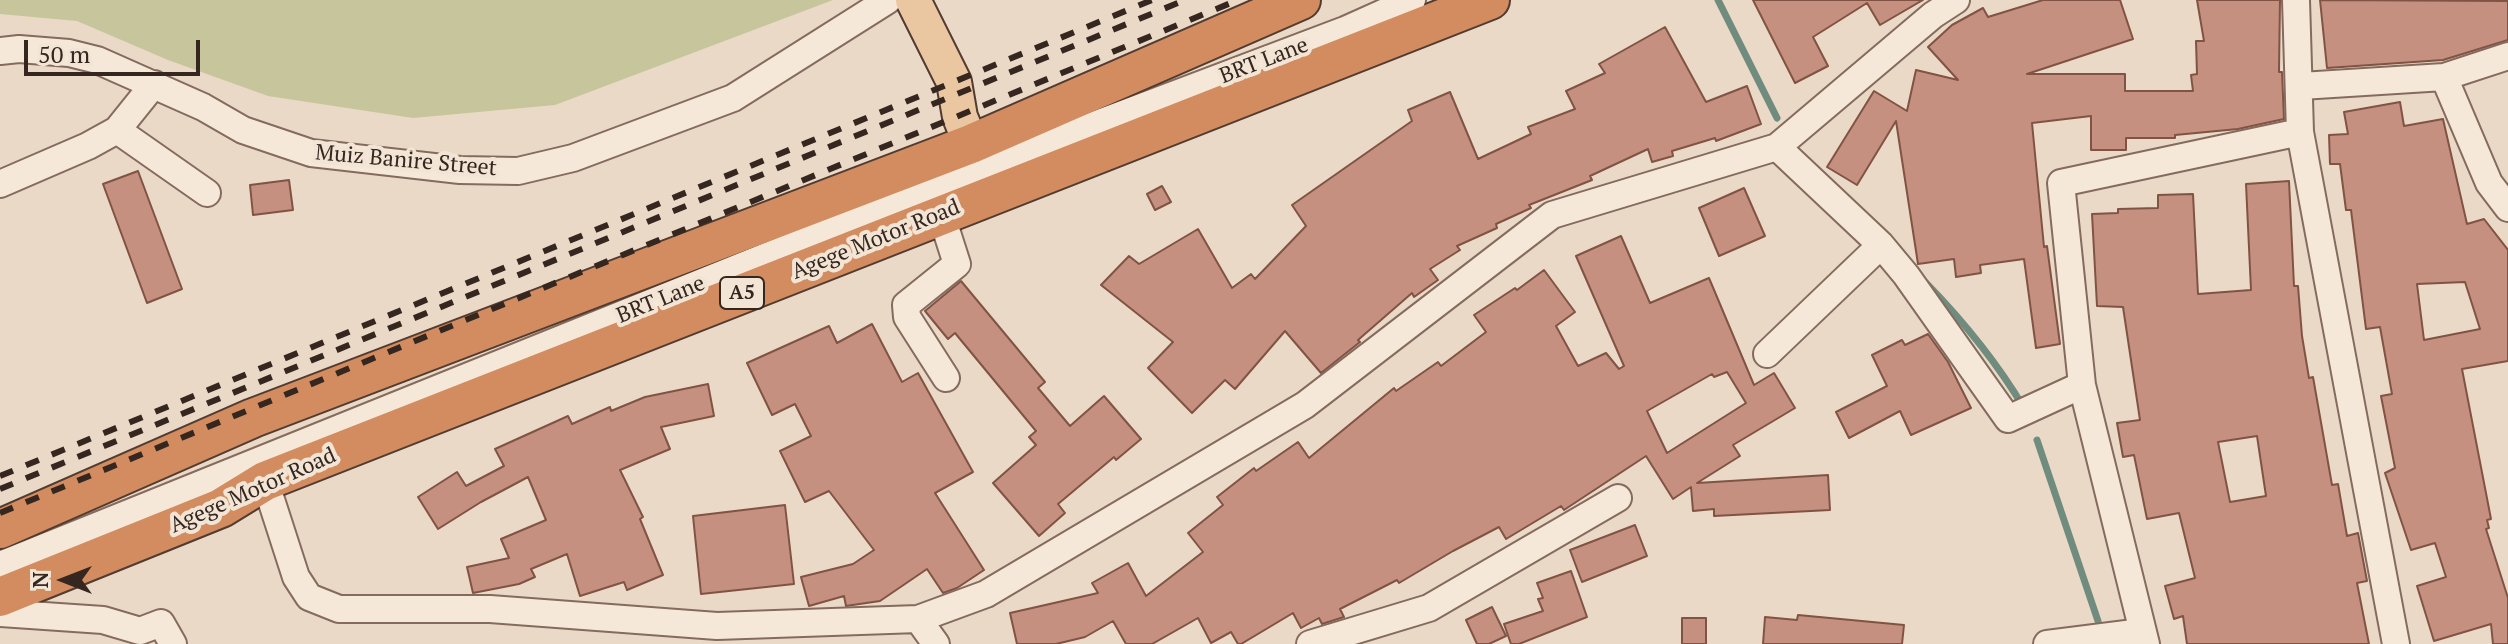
<!DOCTYPE html>
<style>
body{margin:0}
#map{position:relative;width:2508px;height:644px;overflow:hidden;background:#ead9c6;font-family:"PT Serif",serif}
canvas{display:block}
.north{position:absolute;left:24px;top:540px;width:80px;height:80px;-webkit-text-stroke:6px #f2e5d5;paint-order:stroke;rotate:270deg;font-size:22px;font-weight:700;line-height:32px;text-align:center;color:#352720}
.north::after{content:'';display:block;margin:auto;width:28px;height:36px;background:#352720;clip-path:polygon(50% 0,100% 100%,50% 72%,0 100%)}
.scale{position:absolute;left:24px;top:40px;width:176px;height:36px;box-sizing:border-box;border:4px solid #352720;border-top:0;padding-left:10px;font-size:24px;line-height:28px;white-space:nowrap;color:#352720;-webkit-text-stroke:6px #f2e5d5;paint-order:stroke}
</style>
<div id="map">
<canvas width="2508" height="644"></canvas>
<div class="north">N</div>
<div class="scale">50 m</div>
</div>
<script>
const ctx = document.querySelector('canvas').getContext('2d');
ctx.lineJoin = 'round';
function fill(path, color) { ctx.fillStyle = color; ctx.fill(path, 'evenodd'); }
function strokePath(path, color, width, dash) { ctx.strokeStyle = color; ctx.lineWidth = width; ctx.lineCap = dash ? 'butt' : 'round'; ctx.setLineDash(dash || []); ctx.stroke(path); }
function label(font, color, halo, rows, align = 'center') {
  ctx.font = font + ' "PT Serif",serif'; ctx.lineWidth = 8; ctx.setLineDash([]); ctx.textBaseline = 'middle'; ctx.strokeStyle = halo; ctx.fillStyle = color; for (const [text, x, y, turn = 0] of rows) {
    ctx.save(); ctx.translate(x, y); ctx.rotate((+turn || 0) * Math.PI / 180); ctx.textAlign = isNaN(turn) ? turn : align; if (halo) ctx.strokeText(text, 0, 0); ctx.fillText(text, 0, 0); ctx.restore();
  }
}
const green = new Path2D(`
 M0,0H833L555,105L413,118L268,96L168,60L77,21L0,14Z`);
const stream = new Path2D(`
 M1718,0L1777,118
 M1926,283C1964,322 1996,361 2024,408
 M2037,440L2098,621`);
const building = new Path2D(`
 M1753,0H1923L1880,25L1867,3L1813,37L1828,66L1795,83Z
 M2043,0H2120L2133,39L2027,74H2125V91H2193L2191,75L2197,74L2196,41H2204L2197,0H2280L2279,72H2282L2284,119L2238,129L2175,135V138H2126V150H2091V116L2032,123L2044,247L2047,246L2060,344L2036,348L2024,259L1980,265L1981,273L1956,277L1954,259L1918,264L1896,121L1857,185L1827,167L1874,91L1907,111L1916,70L1958,80L1928,47L1952,25L1983,8L1988,17Z
 M2320,0L2508,1V40L2443,60L2327,68Z
 M1665,27L1706,102L1747,86L1761,124L1716,141L1715,138L1672,151L1673,156L1652,162L1648,149L1590,176L1592,180L1529,205L1531,208L1496,224L1497,228L1457,246L1460,250L1430,269L1438,280L1414,297L1412,293L1358,340L1360,342L1321,373L1285,331L1235,389L1225,380L1192,413L1148,368L1173,342L1101,285L1129,256L1139,264L1198,229L1232,288L1251,274L1255,279L1306,226L1292,205L1412,121L1408,110L1450,92L1478,159L1531,134L1528,127L1575,109L1566,91L1605,73L1599,64Z
 M2400,102L2404,126L2443,119L2467,224L2484,219L2508,250V361L2462,369L2491,519L2487,520L2489,528L2486,529L2508,598V644H2493L2491,624L2434,641L2417,586L2446,577L2435,543L2411,550L2385,473L2395,468L2381,396L2392,394L2380,327L2366,329L2351,210H2346L2340,164H2330L2329,135L2348,134L2344,112ZM2465,282L2480,329L2424,340L2417,284Z
 M138,171L182,289L147,303L103,184Z
 M289,180L293,210L253,215L250,185Z
 M2289,181L2294,286H2298L2302,336L2309,378L2313,377L2332,485L2338,484L2347,536L2358,533L2367,581L2357,583L2369,644H2187L2183,616L2174,619L2165,586L2195,578L2179,513L2147,519L2134,455L2123,457L2117,423L2140,420L2123,307L2097,306L2092,214L2118,213V209L2158,208V195L2193,194L2198,294L2251,290L2246,184ZM2257,436L2266,496L2230,502L2218,442Z
 M1162,186L1171,202L1155,210L1147,194Z
 M1744,188L1765,236L1719,256L1699,208Z
 M1621,236L1650,303L1709,278L1754,385L1774,373L1795,408L1733,445L1740,456L1697,483L1828,475L1830,510L1714,516V509L1693,511L1691,487L1673,499L1646,456L1564,510L1561,506L1506,539L1499,527L1453,551L1399,583L1397,580L1340,609L1344,617L1322,624L1319,618L1301,628L1293,613L1241,644H1238L1231,632L1211,643L1198,618L1152,644H1126L1113,621L1085,637L1056,644H1017L1010,613L1098,593L1092,583L1128,563L1146,596L1203,552L1188,533L1223,505L1217,497L1254,468L1256,471L1298,442L1309,458L1394,388L1396,391L1438,362L1441,366L1486,332L1474,315L1515,288L1517,290L1544,270L1575,312L1556,326L1578,366L1606,353L1619,369L1624,366L1576,256ZM1727,372L1746,403L1667,453L1647,411L1712,374L1714,377Z
 M961,281L1045,382L1038,388L1070,426L1104,396L1141,439L1116,460L1114,457L1058,504L1065,513L1039,536L993,483L1036,445L1029,437L1036,431L955,333L948,339L925,311Z
 M872,324L902,382L918,373L973,472L935,493L984,570L957,588L943,593L927,569L880,601L846,606L844,596L809,606L801,577L853,564L874,550L829,491L805,502L780,451L811,436L795,404L772,415L747,363L829,326L837,343Z
 M1928,334L1948,362L1971,408L1911,435L1900,411L1849,438L1836,412L1887,386L1872,355L1902,340L1905,345Z
 M708,384L714,416L661,427L670,449L620,470L643,517L640,519L663,575L627,590L624,582L580,596L567,554L531,569L535,577L519,584L473,593L467,567L509,558L501,539L546,520L528,477L481,502L438,529L418,497L457,472L466,486L504,466L495,449L568,416L572,424L610,407L611,411L645,397Z
 M785,505L794,584L701,594L693,516Z
 M1635,525L1647,556L1582,582L1570,550Z
 M1571,571L1587,617L1519,644H1511L1504,624L1543,611L1538,599L1543,598L1537,583Z
 M1492,607L1506,636L1489,644H1477L1466,620Z
 M1798,615L1904,625L1902,644H1763L1765,617L1797,620Z
 M1682,618H1706V644H1682Z`);
const minor = new Path2D(`
 M2296,0L2300,132L2396,644
 M0,51L19,49L69,53L97,60L203,107L243,130L311,153L460,170L518,171L573,158L733,98L888,0
 M2444,77L2489,183L2508,208
 M2301,86L2444,77L2508,56
 M117,130L207,193
 M1777,147L1881,245L1906,275L2008,419L2082,385
 M0,184L88,146L117,130L154,84
 M941,214L957,264L906,305L907,317L946,378
 M1767,354L1881,245
 M265,481L296,577L309,597L339,609H490L717,626L918,619L986,594L1305,405L1552,215L1777,147L1933,15L1956,0
 M0,565L1062,137L1345,30L1412,0
 M0,613L103,620L140,631L161,623L173,644
 M918,619L936,644
 M1310,644L1429,608L1618,498
 M2047,644L2142,632
 M2146,644L2082,385L2061,183L2300,132`);
const major = new Path2D(`
 M913,0L954,82L960,117L971,144`);
const highway = new Path2D(`
 M0,529L253,418L971,144L1301,0
 M0,597L221,508L265,481L1490,0`);
const rail = new Path2D(`
 M0,476L1152,0
 M0,489L1185,0
 M0,513L1238,0`);
const shields = [
 [742,293,44]
];
const shieldNames = [
 ["A5",742,293]
];
const streetNames = [
 ["BRT Lane",1264,61,-21],
 ["Muiz Banire Street",406,161,5],
 ["Agege Motor Road",876,240,-22],
 ["BRT Lane",661,300,-22],
 ["Agege Motor Road",253,491,-24]
];
fill(green, '#c7c59b');
strokePath(stream, '#6f8c7f', 7);
fill(building, '#c5907f');
strokePath(building, '#815345', 2);
strokePath(minor, '#846b5d', 30);
strokePath(major, '#523b31', 38);
strokePath(highway, '#523b31', 42);
strokePath(minor, '#f6e8d8', 26);
strokePath(major, '#eac7a1', 34);
strokePath(highway, '#d28c5f', 38);
strokePath(rail, '#352720', 6, [14, 14]);
for (const [x, y, w] of shields) { const box = new Path2D(); box.roundRect(x - w / 2, y - 16, w, 32, 6); ctx.fillStyle = '#f2e5d5'; ctx.fill(box); strokePath(box, '#352720', 2); }
label('bold 20px', '#352720', null, shieldNames);
label('22px', '#352720', '#f2e5d5', streetNames);
</script>
